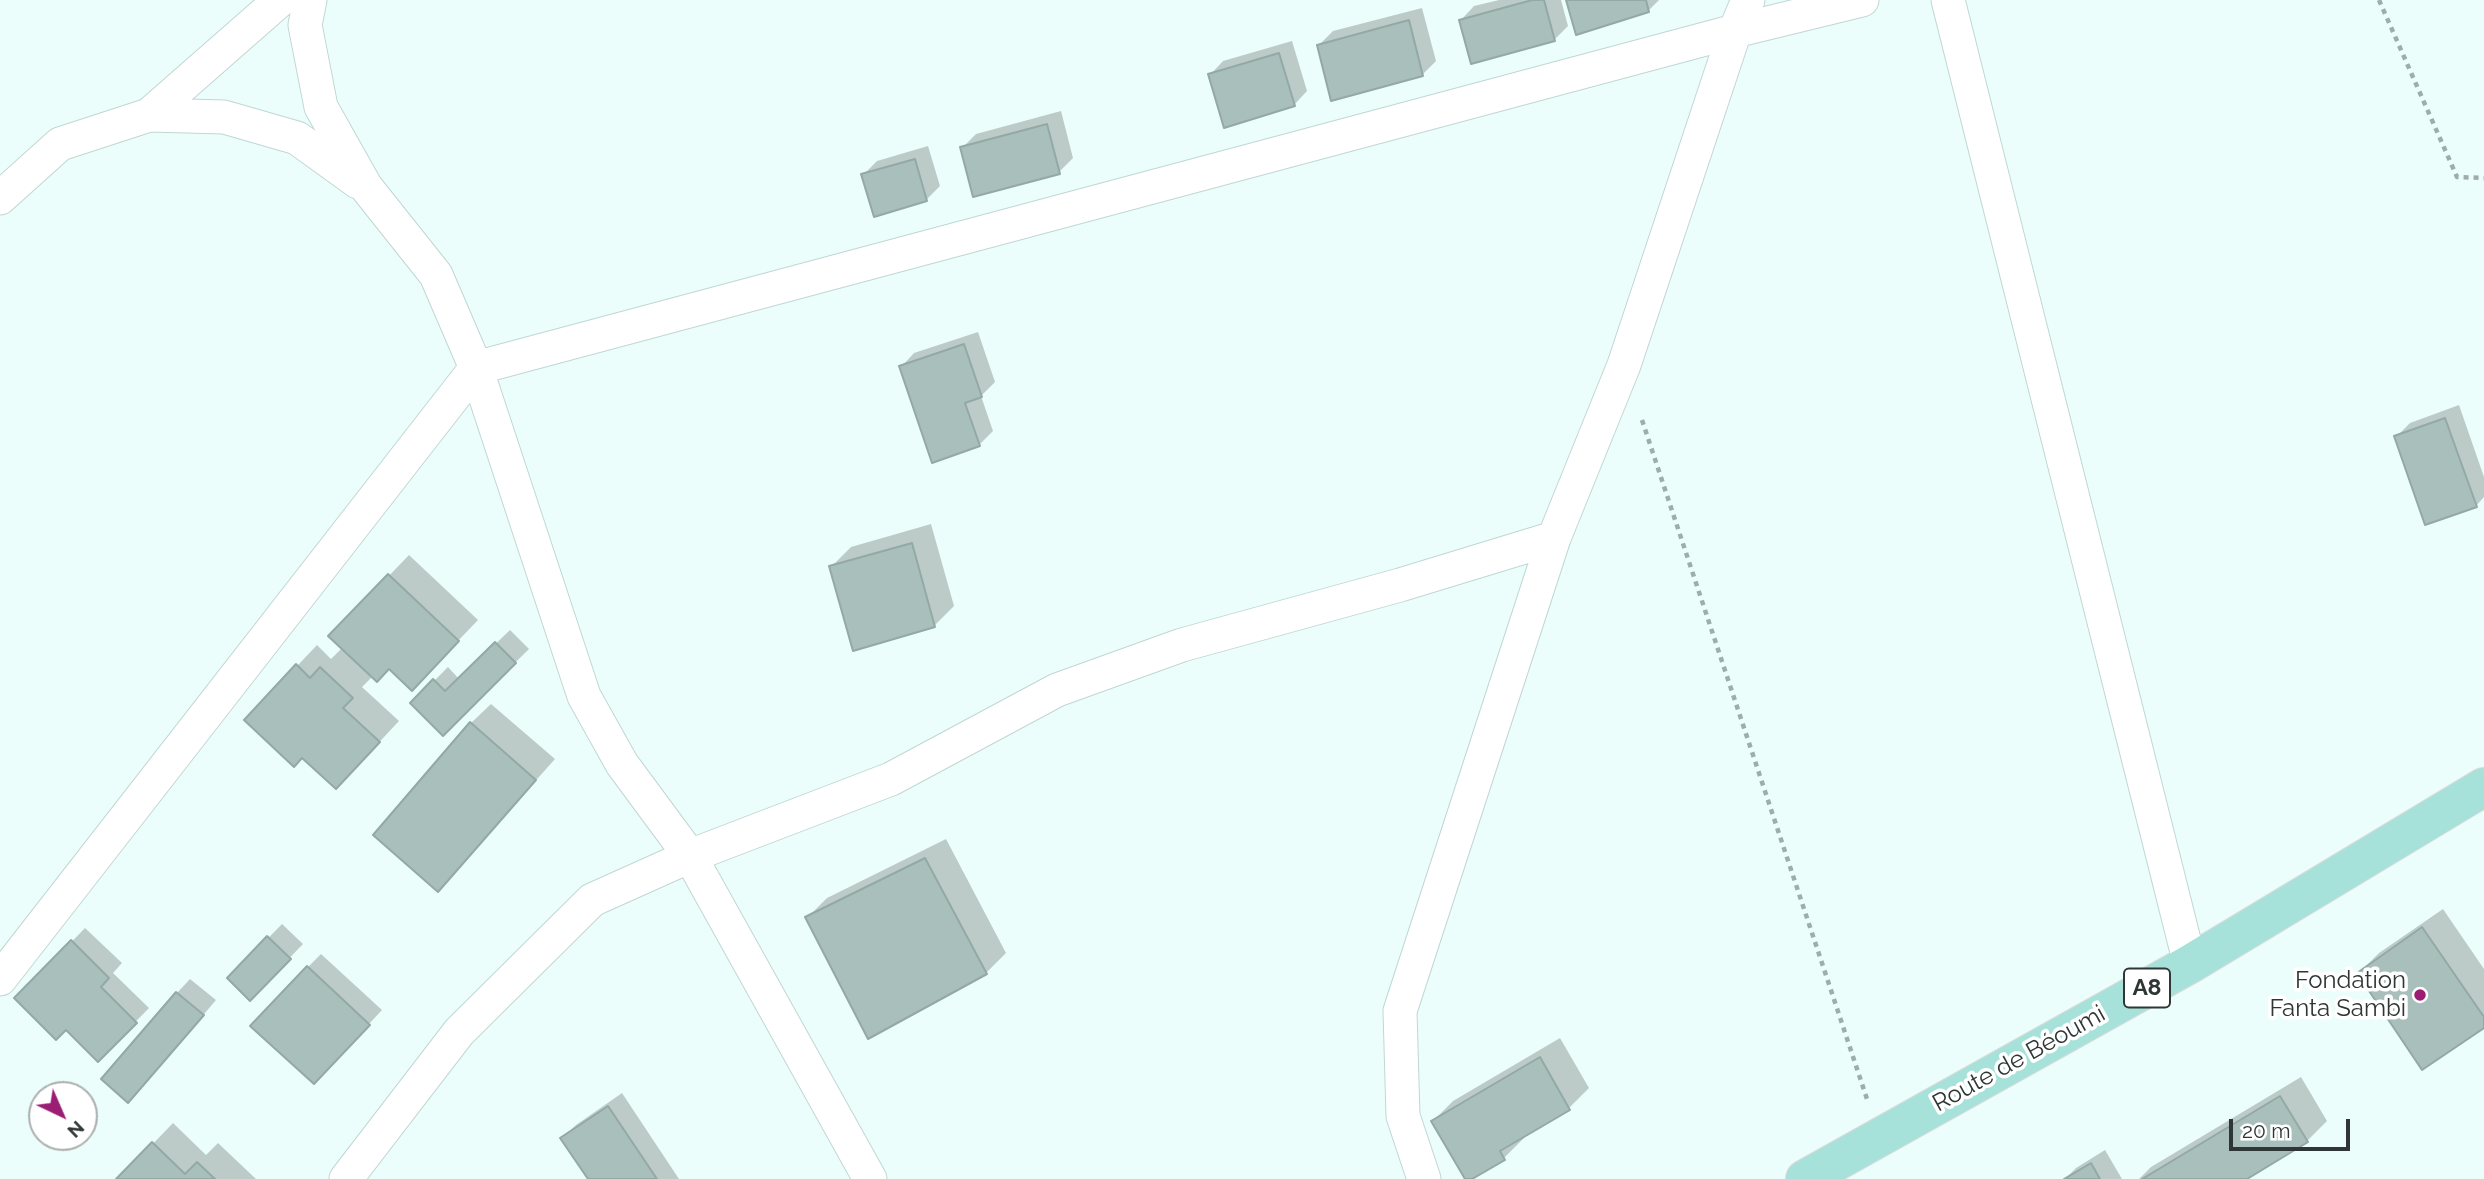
<!DOCTYPE html>
<meta charset="utf-8">
<style>
body{margin:0}
#map{position:relative;width:2484px;height:1179px;overflow:hidden;background:#ebfefb;font-family:Raleway,sans-serif}
canvas{display:block}
.north{position:absolute;left:28px;top:1081px;width:70px;height:70px;box-sizing:border-box;background:#fff;border:2px solid #abafae;border-radius:50%;rotate:136deg;font-size:19px;font-weight:700;line-height:28px;text-align:center;color:#2e3735}
.north::after{content:'';display:block;margin:auto;width:24px;height:32px;background:#9b1e74;clip-path:polygon(50% 0,100% 100%,50% 72%,0 100%)}
.scale{position:absolute;left:2229px;top:1119px;width:121px;height:32px;box-sizing:border-box;border:4px solid #2e3735;border-top:0;padding-left:9px;font-size:21px;line-height:24px;white-space:nowrap;color:#2e3735;-webkit-text-stroke:5px #fff;paint-order:stroke}
</style>
<div id="map">
<canvas width="2484" height="1179"></canvas>
<div class="north">N</div>
<div class="scale">20 m</div>
</div>
<script>
const ctx = document.querySelector('canvas').getContext('2d');
ctx.lineJoin = 'round';
function fill(path, color) { ctx.fillStyle = color; ctx.fill(path, 'evenodd'); }
function strokePath(path, color, width, dash) { ctx.strokeStyle = color; ctx.lineWidth = width; ctx.lineCap = dash ? 'butt' : 'round'; ctx.setLineDash(dash || []); ctx.stroke(path); }
function label(font, color, halo, rows, align = 'center') {
  ctx.font = font + ' Raleway,sans-serif'; ctx.lineWidth = 7; ctx.setLineDash([]); ctx.textBaseline = 'middle'; ctx.strokeStyle = halo; ctx.fillStyle = color; for (const [text, x, y, turn = 0] of rows) {
    ctx.save(); ctx.translate(x, y); ctx.rotate((+turn || 0) * Math.PI / 180); ctx.textAlign = isNaN(turn) ? turn : align; if (halo) ctx.strokeText(text, 0, 0); ctx.fillText(text, 0, 0); ctx.restore();
  }
}
const shadow = new Path2D(`
 M1499,0H1561L1568,26L1554,40L1461,20L1474,6Z
 M1568,0H1659L1648,11Z
 M1422,8L1436,61L1422,75L1319,45L1333,31Z
 M1292,41L1307,91L1294,105L1210,75L1223,61Z
 M1061,111L1073,158L1059,172L962,148L976,134Z
 M928,146L940,186L926,200L863,175L877,161Z
 M978,332L995,382L981,396L993,431L979,445L901,367L914,353Z
 M2459,405L2484,477V497L2476,506L2396,437L2410,423Z
 M931,524L954,606L934,626L831,567L851,547Z
 M409,555L478,620L432,668L389,667L373,676L362,687L399,721L356,767L303,756L246,720L317,645L331,659L343,647L331,636Z
 M510,630L529,649L443,734L412,703L448,667L459,679Z
 M491,704L555,759L438,890L471,723Z
 M946,839L1006,953L986,973L807,918L827,898Z
 M2443,909L2484,969V1025L2359,973L2379,953Z
 M282,924L303,944L250,999L229,978Z
 M85,928L122,963L113,973L149,1008L98,1060L66,1028L17,998Z
 M321,954L382,1010L327,1069L308,967Z
 M190,979L216,1000L142,1087L177,993Z
 M1560,1038L1589,1088L1569,1108L1522,1136L1524,1138L1504,1158L1467,1179L1433,1121L1453,1101Z
 M2301,1077L2327,1121L2307,1141L2244,1179H2139L2151,1167Z
 M622,1093L679,1179H590L562,1138L576,1125Z
 M173,1123L206,1155L218,1143L256,1179H119Z
 M2105,1150L2122,1179H2065L2076,1168Z`);
const building = new Path2D(`
 M1532,0H1544L1555,41L1471,64L1459,20Z
 M1566,0H1646L1649,12L1576,35Z
 M1409,20L1423,76L1331,101L1317,45Z
 M1279,53L1295,106L1224,128L1208,74Z
 M1047,124L1060,174L973,197L960,147Z
 M915,159L927,201L874,217L861,174Z
 M964,344L982,397L965,403L980,446L932,463L899,366Z
 M2445,418L2477,507L2425,525L2394,436Z
 M912,543L935,627L853,651L829,566Z
 M388,574L459,641L412,691L389,669L377,682L328,636Z
 M495,642L516,663L443,736L410,703L433,679L445,691Z
 M296,664L310,678L320,667L353,698L343,708L380,742L336,789L302,758L294,767L244,720Z
 M470,722L536,780L438,892L373,835Z
 M925,858L987,974L868,1039L805,917Z
 M2422,927L2484,1017V1028L2422,1070L2357,973Z
 M267,936L291,959L250,1001L227,978Z
 M71,940L109,978L101,987L137,1023L98,1062L66,1030L56,1040L14,998Z
 M307,966L370,1025L314,1084L250,1026Z
 M176,992L204,1015L128,1103L101,1079Z
 M1540,1057L1570,1110L1500,1151L1505,1160L1472,1179H1465L1431,1121Z
 M2280,1096L2308,1142L2247,1179H2142Z
 M608,1106L657,1179H588L560,1138Z
 M152,1142L185,1174L197,1162L215,1179H116Z
 M2091,1163L2100,1179H2064Z`);
const path = new Path2D(`
 M2379,0L2457,177L2484,178
 M1642,420L1867,1099`);
const street = new Path2D(`
 M310,0L305,25L321,107L366,187L436,275L476,368L584,696L622,764L690,856L870,1179
 M1948,0L2190,964
 M149,115L280,0
 M0,198L60,144L149,115L224,117L297,138L358,182
 M0,979L476,368L1735,31L1862,0
 M346,1179L459,1032L592,900L690,856L891,779L1057,690L1182,645L1400,585L1554,538
 M1424,1179L1403,1116L1400,1011L1554,538L1624,365L1735,31L1748,0`);
const primary = new Path2D(`
 M1805,1179L2190,964L2484,787`);
const markers = [
 [2420,995,7,"#9b1e74"]
];
const shields = [
 [2147,988,46]
];
const shieldNames = [
 ["A8",2147,988]
];
const poiNames = [
 ["Fondation",2406,981],
 ["Fanta Sambi",2406,1009]
];
const streetNames = [
 ["Route de Béoumi",2019,1059,-29]
];
fill(shadow, '#0003');
fill(building, '#a9bfbb');
strokePath(building, '#93a9a5', 2);
strokePath(street, '#c0d7d3', 35);
strokePath(primary, '#d9dbdb', 40);
strokePath(path, '#9eadab', 4.5, [5, 5]);
strokePath(street, '#fff', 33);
strokePath(primary, '#a6e2da', 38);
for (const [x, y, r, color] of markers) { const dot = new Path2D(); dot.arc(x, y, r, 0, 2 * Math.PI); ctx.fillStyle = color; ctx.fill(dot); strokePath(dot, '#fff', 2.5); }
for (const [x, y, w] of shields) { const box = new Path2D(); box.roundRect(x - w / 2, y - 19.5, w, 39, 5); ctx.fillStyle = '#fff'; ctx.fill(box); strokePath(box, '#2e3735', 2); }
label('bold 23px', '#2e3735', null, shieldNames);
label('24px', '#2e3735', '#fff', poiNames, 'right');
label('24px', '#2e3735', '#fff', streetNames);
</script>
